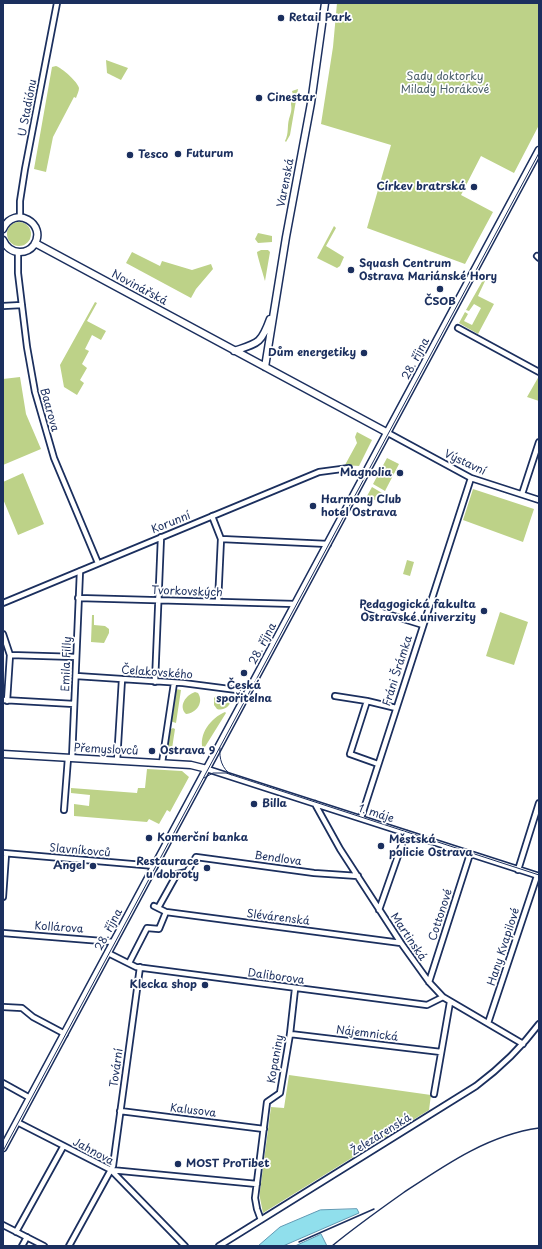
<!DOCTYPE html>
<meta charset="utf-8">
<style>
body{margin:0}
#map{position:relative;width:542px;height:1249px;overflow:hidden;background:#fff;font-family:"Playpen Sans",sans-serif}
canvas{display:block}
.frame{position:absolute;inset:0;border:4px solid #1b2f5e;pointer-events:none}
</style>
<div id="map">
<canvas width="542" height="1249"></canvas>
<div class="frame"></div>
</div>
<script>
const ctx = document.querySelector('canvas').getContext('2d');
ctx.lineJoin = 'round';
function fill(path, color) { ctx.fillStyle = color; ctx.fill(path, 'evenodd'); }
function strokePath(path, color, width, dash) { ctx.strokeStyle = color; ctx.lineWidth = width; ctx.lineCap = dash ? 'butt' : 'round'; ctx.setLineDash(dash || []); ctx.stroke(path); }
function label(font, color, halo, rows, align = 'center') {
  ctx.font = font + ' "Playpen Sans",sans-serif'; ctx.lineWidth = 3.5; ctx.setLineDash([]); ctx.textBaseline = 'middle'; ctx.strokeStyle = halo; ctx.fillStyle = color; for (const [text, x, y, turn = 0] of rows) {
    ctx.save(); ctx.translate(x, y); ctx.rotate((+turn || 0) * Math.PI / 180); ctx.textAlign = isNaN(turn) ? turn : align; if (halo) ctx.strokeText(text, 0, 0); ctx.fillText(text, 0, 0); ctx.restore();
  }
}
const green = new Path2D(`
 M337,3H539V125L514,173L481,156L461,195L493,212L465,264L367,228L391,145L321,124L333,47Z
 M106,60L128,68L121,80L107,73Z
 M56,66C62,68 78,82 79,88C79,91 77,95 76,98L74,97L53,137L46,172L34,169L52,67Z
 M298,89L290,135L286,142L285,141C289,134 287,126 289,119C291,112 292,111 291,104C291,99 294,96 292,91Z
 M7 234a12 12 0 1 1 24 0a12 12 0 1 1-24 0Z
 M334,226L336,228L326,246L344,257L340,266L337,268L317,258Z
 M258,233L272,236V242L258,243L255,239Z
 M261,250H268L270,252L265,281C264,277 257,255 257,252Z
 M132,252L160,266L162,261L192,270L211,264L213,269L196,289L191,298L126,263Z
 M483,280L485,281L478,296L494,304L478,334L459,323L465,312L468,314L464,321L472,325L481,308L474,304L469,311L466,310Z
 M95,302L97,303L87,321L106,331L101,340L92,335L85,349L89,351L82,364L87,368L80,380L84,383L77,395L64,387L60,365Z
 M539,376V401L527,397Z
 M20,377L26,414L41,449L3,465V379Z
 M357,432L372,440L359,466L345,465L357,443L355,437Z
 M387,458L399,464L385,491L373,484Z
 M23,473L44,524L18,535L3,499V482Z
 M372,487L382,493L377,501L367,496Z
 M473,489L534,509L523,542L463,520Z
 M407,560L414,562L410,576L403,574Z
 M500,612L528,622L514,665L486,656Z
 M92,615H94V625L105,626L109,629V633L104,643L91,642Z
 M176,689L181,690L176,723L170,721L171,716L173,714Z
 M195,692L198,693C204,702 197,713 186,714C178,706 186,695 195,692Z
 M216,696L229,698L231,700C230,707 223,711 217,709L214,705V698Z
 M225,712L226,713L203,750C198,734 211,718 225,712Z
 M170,727L171,729L173,728L175,729L171,755H165L169,728Z
 M147,769L182,771L189,777L170,812L167,810L159,824L149,819L147,822L74,816V804L89,806L90,795L71,793V788L137,793L138,788H145Z
 M289,1075L431,1095L429,1110L263,1213L260,1198V1191L271,1107L284,1108Z`);
const water = new Path2D(`
 M357,1209L359,1213L283,1246H258L280,1227L320,1210Z
 M321,1234L327,1246H295L319,1235Z`);
const street = new Path2D(`
 M20,217V201L25,169L57,3
 M18,252V273L27,347L35,392L54,458L98,563
 M537,256L539,258
 M3,306L22,305
 M458,328L539,372
 M388,433L471,478L539,500
 M522,494L539,442
 M212,516L221,539L218,602
 M221,539L328,544
 M78,598L295,604
 M3,603L319,472L349,468
 M368,608L423,625
 M3,634L10,655L7,701
 M10,655L76,657
 M76,676L183,683L237,690
 M155,682L161,537
 M335,696L367,701L396,708
 M3,700L74,704
 M367,701L350,754L378,764
 M72,758L80,571
 M117,761L122,679
 M162,763L174,683
 M207,769L539,876
 M315,804L340,849L401,943L429,982L443,997L523,1044
 M64,810L68,758
 M361,818L471,478
 M3,853L155,866
 M518,870L539,803
 M3,897L6,854
 M154,906L166,912L401,943
 M158,908L177,874L187,872L196,857L314,873L358,876
 M379,910L406,833
 M3,933L114,942
 M108,953L136,967L427,1005L443,997
 M129,963L147,928L159,929L166,912
 M429,982L470,854
 M3,1007L22,1008L33,1017L65,1034
 M488,1023L537,876
 M290,1034L441,1052
 M3,1083L30,1098
 M434,1094L450,1002
 M120,1111L264,1129
 M17,1122L111,1170L185,1246
 M111,1170L257,1184
 M261,1220L257,1209L255,1198L267,1102L280,1093L290,1034L295,989
 M3,1225L44,1246
 M16,1232L63,1147
 M22,1246L27,1237
 M69,1246L113,1166L140,967
 M219,1246L476,1086C500,1068 521,1048 539,1024`);
const secondary = new Path2D(`
 M3,229C14,204 48,224 34,245C31,249 26,252 20,252C12,252 6,247 3,240
 M35,243L388,433
 M234,351C258,343 261,344 270,319
 M265,367L286,237L311,103L325,3
 M3,754L191,765L207,769
 M3,1148L539,150`);
const tram = new Path2D(`
 M220,748C219,759 222,768 231,775
 M204,778L213,773H226L539,875
 M3,1151L539,153`);
const rail = new Path2D(`
 M299,1242L374,1209
 M332,1246C355,1227 379,1210 403,1193C445,1165 488,1135 539,1128`);
const markers = [
 [281,18,4,"#1b2f5e"],
 [259,98,4,"#1b2f5e"],
 [178,154,4,"#1b2f5e"],
 [130,155,4,"#1b2f5e"],
 [474,187,4,"#1b2f5e"],
 [351,270,4,"#1b2f5e"],
 [440,289,4,"#1b2f5e"],
 [364,353,4,"#1b2f5e"],
 [400,473,4,"#1b2f5e"],
 [313,506,4,"#1b2f5e"],
 [484,611,4,"#1b2f5e"],
 [244,673,4,"#1b2f5e"],
 [152,751,4,"#1b2f5e"],
 [254,804,4,"#1b2f5e"],
 [149,838,4,"#1b2f5e"],
 [381,846,4,"#1b2f5e"],
 [93,866,4,"#1b2f5e"],
 [207,868,4,"#1b2f5e"],
 [205,985,4,"#1b2f5e"],
 [178,1164,4,"#1b2f5e"]
];
const poiNames = [
 ["Retail Park",289,18],
 ["Cinestar",267,98],
 ["Futurum",186,154],
 ["Tesco",138,155],
 ["Církev bratrská",466,187,"right"],
 ["Squash Centrum",359,264],
 ["Ostrava Mariánské Hory",359,277],
 ["ČSOB",440,302,"center"],
 ["Dům energetiky",356,353,"right"],
 ["Magnolia",392,473,"right"],
 ["Harmony Club",321,500],
 ["hotel Ostrava",321,513],
 ["Pedagogická fakulta",476,605,"right"],
 ["Ostravské univerzity",476,618,"right"],
 ["Česká",244,686,"center"],
 ["spořitelna",244,699,"center"],
 ["Ostrava 9",160,751],
 ["Billa",262,804],
 ["Komerční banka",157,838],
 ["Městská",389,840],
 ["policie Ostrava",389,853],
 ["Restaurace",199,862,"right"],
 ["u dobroty",199,875,"right"],
 ["Angel",85,866,"right"],
 ["Klecka shop",197,985,"right"],
 ["MOST ProTibet",186,1164]
];
const parkNames = [
 ["Sady doktorky",445,77],
 ["Milady Horákové",445,90]
];
const streetNames = [
 ["U Stadiónu",28,108,-79],
 ["Varenská",286,183,-79],
 ["Novinářská",139,288,28],
 ["28. října",416,359,-62],
 ["Baarova",49,410,75],
 ["Výstavní",465,463,25],
 ["Korunní",171,523,-22],
 ["Tvorkovských",187,592,2],
 ["28. října",263,644,-62],
 ["Emila Filly",67,664,-88],
 ["Fráni Šrámka",398,671,-72],
 ["Čelakovského",157,673,4],
 ["Přemyslovců",106,750,3],
 ["1. máje",376,814,18],
 ["Slavníkovců",80,851,5],
 ["Bendlova",278,859,8],
 ["Cottonové",441,915,-72],
 ["Slévárenská",278,918,7],
 ["Kollárova",59,928,4],
 ["28. října",109,930,-62],
 ["Martinská",408,937,56],
 ["Hany Kvapilové",504,947,-72],
 ["Daliborova",276,977,8],
 ["Nájemnická",367,1034,7],
 ["Kopaniny",276,1059,-80],
 ["Tovární",117,1068,-82],
 ["Kalusova",193,1111,7],
 ["Železárenská",381,1135,-32],
 ["Jahnova",93,1152,28]
];
fill(green, '#bdd288');
fill(water, '#90dfec');
strokePath(water, '#6199b3', 1);
strokePath(street, '#1b2f5e', 8);
strokePath(secondary, '#1b2f5e', 9);
strokePath(street, '#fff', 4.5);
strokePath(secondary, '#fff', 6);
strokePath(tram, '#1b2f5e', 1);
strokePath(rail, '#1b2f5e', 1.5);
for (const [x, y, r, color] of markers) { const dot = new Path2D(); dot.arc(x, y, r, 0, 2 * Math.PI); ctx.fillStyle = color; ctx.fill(dot); strokePath(dot, '#fff', 1.5); }
label('bold 11px', '#1b2f5e', '#fff', poiNames, 'left');
label('11px', '#4c606b', '#fff', parkNames);
label('11px', '#1b2f5e', '#fff', streetNames);
</script>
